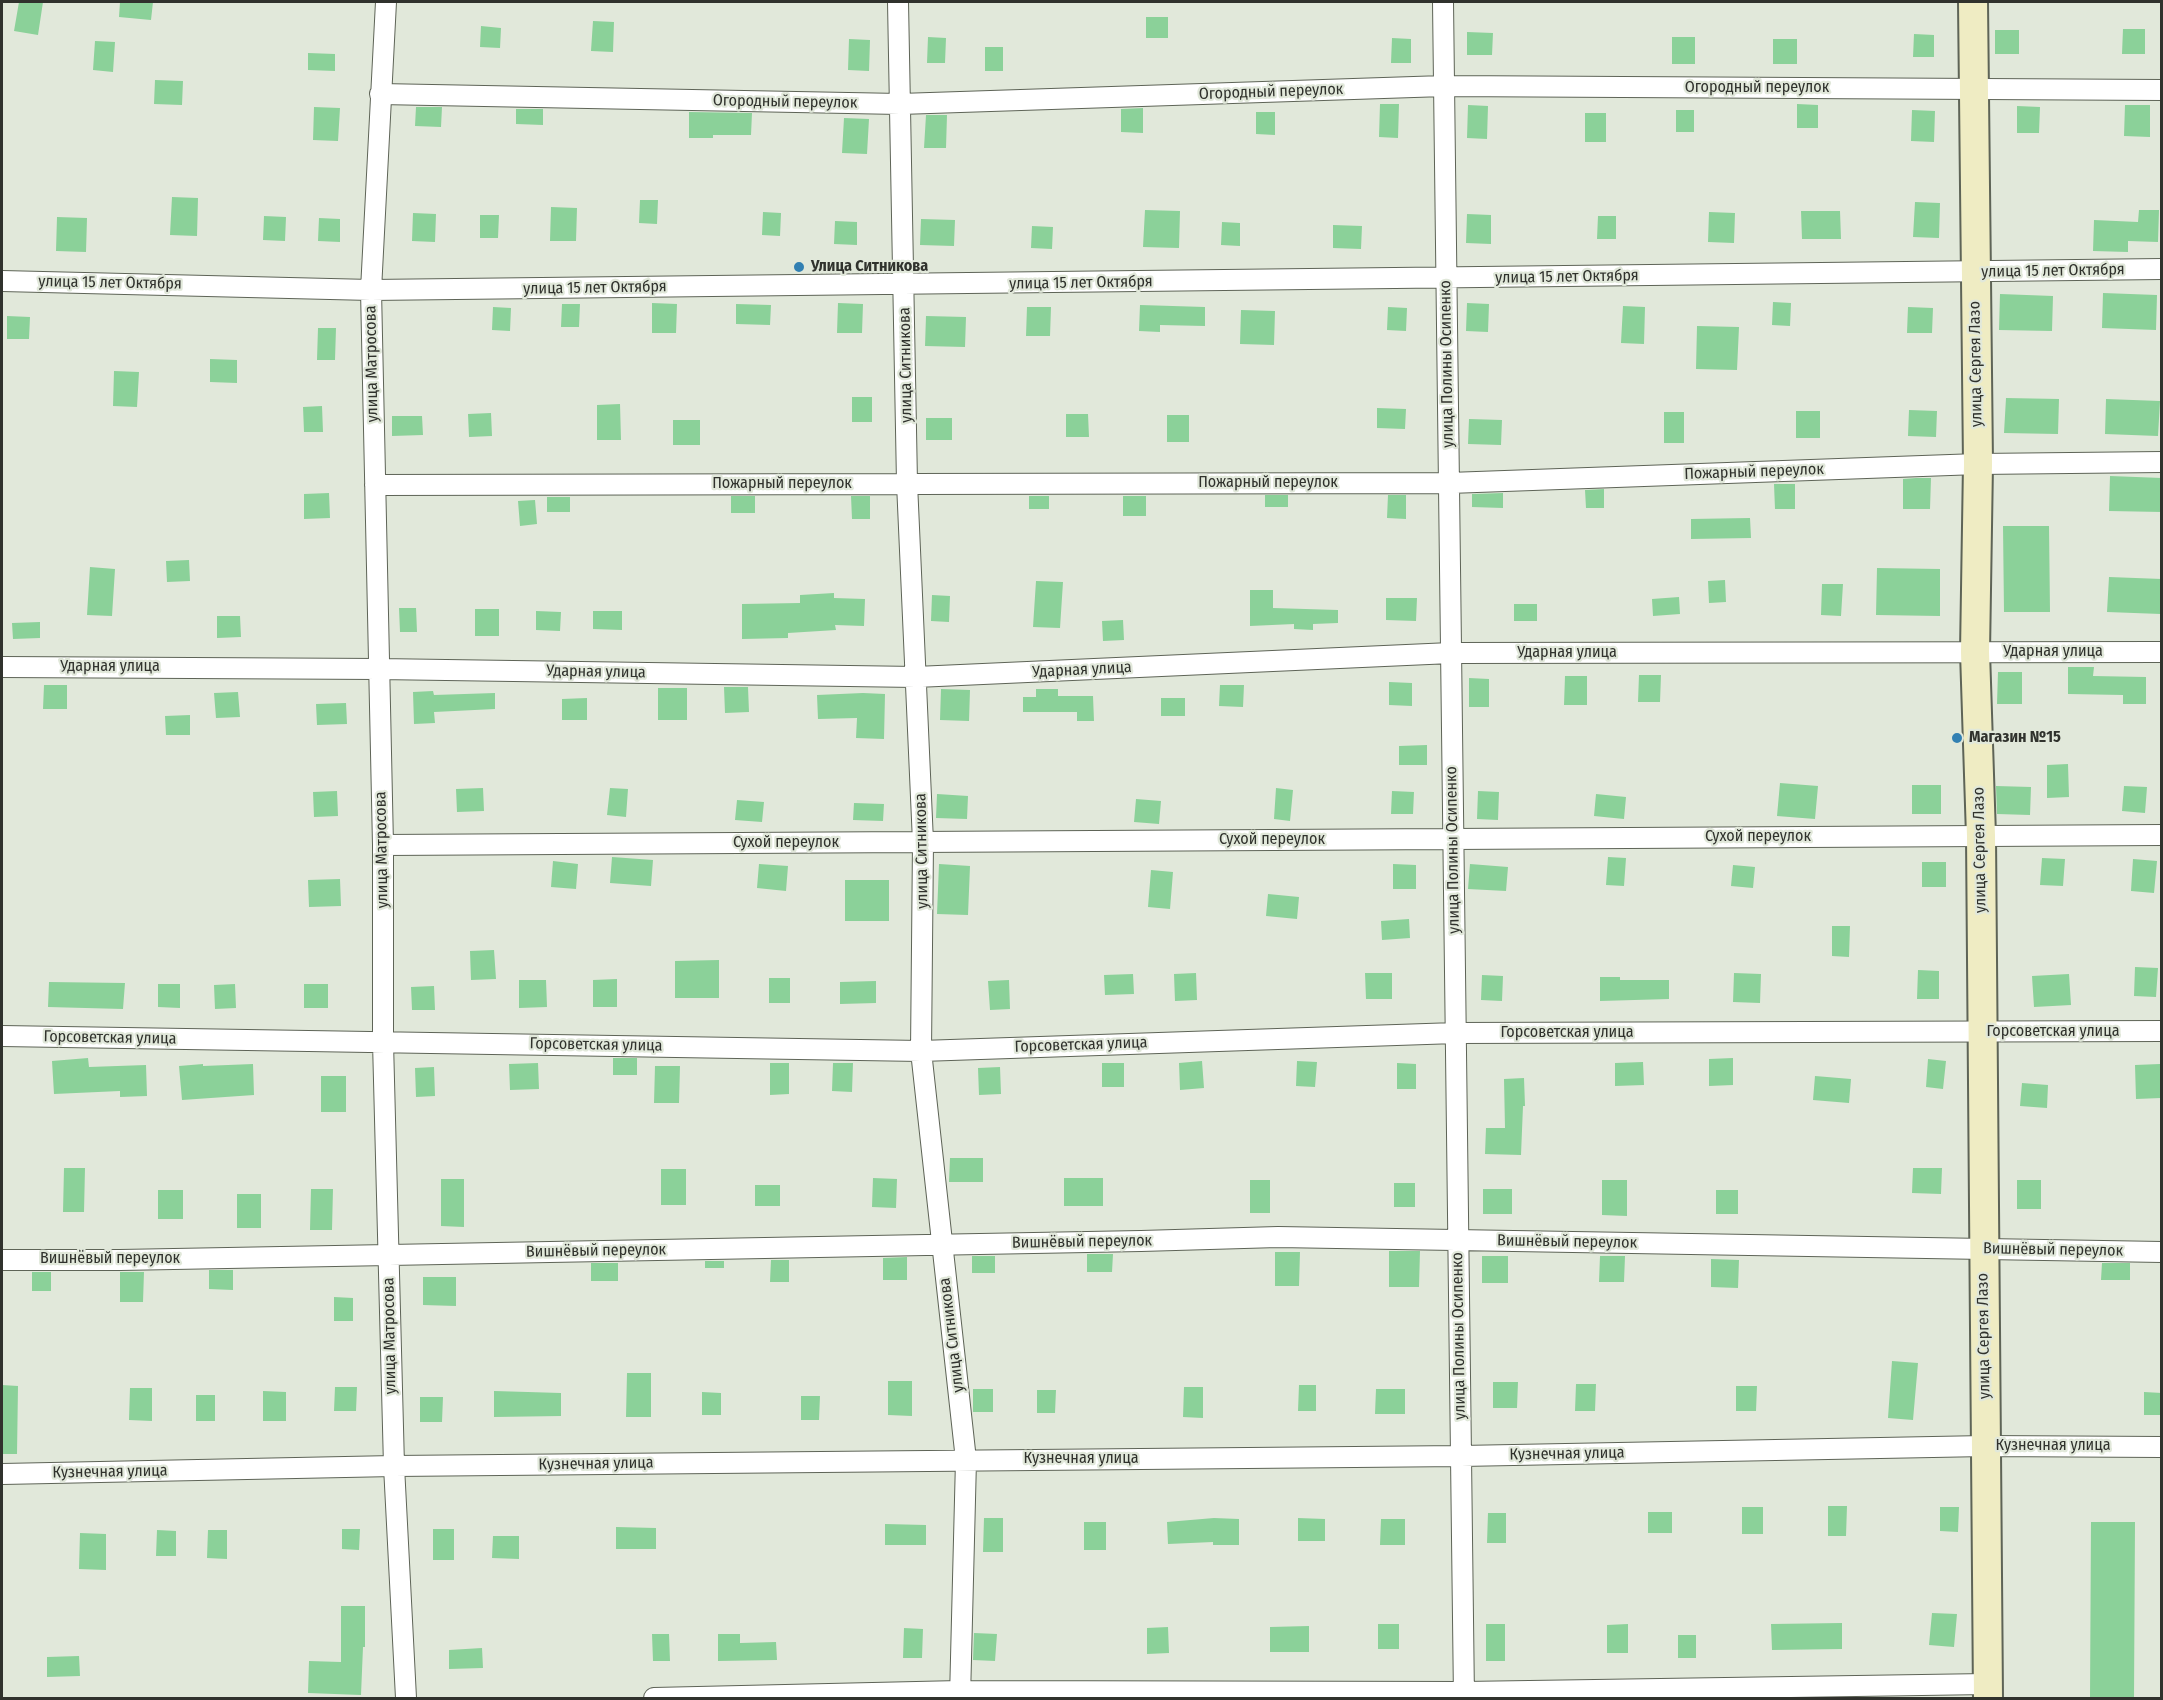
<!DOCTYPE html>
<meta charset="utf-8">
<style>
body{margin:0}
#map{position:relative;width:2163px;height:1700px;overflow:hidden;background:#e1e8da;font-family:"Fira Sans Condensed",sans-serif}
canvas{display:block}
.frame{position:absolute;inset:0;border:3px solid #30322d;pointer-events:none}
</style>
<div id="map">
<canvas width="2163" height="1700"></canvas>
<div class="frame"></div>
</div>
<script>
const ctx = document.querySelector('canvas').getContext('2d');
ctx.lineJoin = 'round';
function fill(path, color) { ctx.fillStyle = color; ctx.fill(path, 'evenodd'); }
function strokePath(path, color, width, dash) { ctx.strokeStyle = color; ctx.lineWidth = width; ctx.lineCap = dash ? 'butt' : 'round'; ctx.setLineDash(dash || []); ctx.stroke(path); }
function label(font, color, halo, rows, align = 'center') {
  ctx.font = font + ' "Fira Sans Condensed",sans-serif'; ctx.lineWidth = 4.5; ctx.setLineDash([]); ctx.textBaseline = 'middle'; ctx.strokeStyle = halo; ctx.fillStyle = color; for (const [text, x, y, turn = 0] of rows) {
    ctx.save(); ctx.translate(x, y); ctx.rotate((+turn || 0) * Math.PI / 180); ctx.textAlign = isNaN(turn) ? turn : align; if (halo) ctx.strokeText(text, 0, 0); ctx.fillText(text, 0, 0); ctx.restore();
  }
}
const building = new Path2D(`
 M19,2H43L38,35L14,31Z
 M120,2H153L151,20L119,17Z
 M1146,17H1168V38H1146Z
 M593,21L614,22L613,52L591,51Z
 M481,26L501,28L500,48L480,47Z
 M2123,29H2145V54H2122Z
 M1995,30H2019V54H1995Z
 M1467,32L1493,33L1492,55H1467Z
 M1914,34L1934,35V57H1913Z
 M928,37L946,38L945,63H927Z
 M1672,37H1695V64H1672Z
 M1392,38L1411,39V63H1391Z
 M849,39L870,40L869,71L848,70Z
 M1773,39H1797V64H1773Z
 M95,41L115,42L113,72L93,70Z
 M985,47H1003V71H985Z
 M308,53L335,54V71L308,70Z
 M155,80L183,81L182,105L154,104Z
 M1380,104H1399L1398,138L1379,137Z
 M1797,104L1818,105V128H1797Z
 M1468,105L1488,106L1487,139L1467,138Z
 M2125,105H2150V137L2124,136Z
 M2017,106L2040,107L2039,133H2017Z
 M314,107L340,108L338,141L313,140Z
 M416,107H442L441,127L415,126Z
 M1143,108V133L1121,132V109Z
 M516,109H543V125L516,124Z
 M1676,110H1694V132H1676Z
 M1912,110L1935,111L1934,142L1911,141Z
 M689,112L752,113L751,135H713V138H689Z
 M1256,112H1275V135L1256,134Z
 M1585,113H1606V142H1585Z
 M926,115H947L946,148H924Z
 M844,118L869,119L867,154L842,153Z
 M172,197L198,198L197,236L170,235Z
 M640,200H658L657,224L639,223Z
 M1915,202L1940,203L1939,238L1913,237Z
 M551,207L577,208L576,241H550Z
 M1145,210L1180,211L1179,248L1143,247Z
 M2139,210H2159L2158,242L2128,241V252L2093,251L2094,220L2138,222Z
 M1801,211H1840L1841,239H1802Z
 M763,212L781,213L780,236L762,235Z
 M1709,212L1735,213L1734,243L1708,242Z
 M413,213L436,214L435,242L412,241Z
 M1467,214L1491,215V244L1466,243Z
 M480,215H499L498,238H480Z
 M264,216L286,217L285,241L263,240Z
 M1598,216H1616V239H1597Z
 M57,217L87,218L86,252L56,251Z
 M319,218L340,219V242L318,241Z
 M921,219L955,220L954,246L920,245Z
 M835,221L857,222V245L834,244Z
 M1222,222L1240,223V246L1221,245Z
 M1333,225L1362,226L1361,249L1333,248Z
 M1032,226L1053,227L1052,249L1031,248Z
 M2103,293L2157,295L2156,330L2102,328Z
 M2000,294L2053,296L2052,331L1999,330Z
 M1773,302L1791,303L1790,326L1772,325Z
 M652,303L677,304L676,333H652Z
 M838,303L863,304L862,333H837Z
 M1467,303L1489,304L1488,332L1466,331Z
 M562,304H580L579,327H561Z
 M736,304L771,305L770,325L736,324Z
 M1140,305L1205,307V326L1160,325V332L1139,331Z
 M1623,306L1645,307L1644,344L1621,343Z
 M493,307L511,308L510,331L492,330Z
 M1027,307H1051L1050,336H1026Z
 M1388,307L1407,308L1406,331L1387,330Z
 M1908,307L1933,308L1932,333H1907Z
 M1241,310L1275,311L1274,345L1240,344Z
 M7,316L30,317L29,339H7Z
 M926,316L966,317L965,347L925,346Z
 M1697,326L1739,327L1737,370L1696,369Z
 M318,328H336L335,360H317Z
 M210,359L237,360V383L210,382Z
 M114,371L139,372L137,407L113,406Z
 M852,397H872V422H852Z
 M2006,398L2059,399L2058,434L2004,433Z
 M2106,399L2160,401L2158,436L2105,434Z
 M620,404L621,440H597V405Z
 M322,406L323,432H304L303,407Z
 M1377,408L1406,409L1405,429L1377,428Z
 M1909,410L1937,411L1936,437L1908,436Z
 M1796,411H1820V438H1796Z
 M1664,412H1684V443H1664Z
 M491,413L492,436L469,437L468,414Z
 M1066,414H1088L1089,437H1066Z
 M1167,415H1189V442H1167Z
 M392,416H422L423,435L392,436Z
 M926,418H952V440H926Z
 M1469,419L1502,420L1501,445L1468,444Z
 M673,420H700V445H673Z
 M2110,476L2162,478V512L2109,511Z
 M1916,478H1931L1930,509H1903V479Z
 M1774,484H1795V509H1775Z
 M1604,489V508H1586L1585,490Z
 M329,493L330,518L304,519V494Z
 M1503,493V508L1472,507V494Z
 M1265,495H1288V507H1265Z
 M1388,495H1406V519L1387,518Z
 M731,496H755V513H731Z
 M851,496H870V519H852Z
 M1029,496H1049V509H1029Z
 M1123,496H1146V516H1123Z
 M547,497H570V512H547Z
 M535,500L537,524L520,526L518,501Z
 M1750,518L1751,538L1691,539V519Z
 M2003,526H2049L2050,612H2004Z
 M189,560L190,581L167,582L166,561Z
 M90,567L115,569L112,616L87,615Z
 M1877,568L1940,569V616L1876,615Z
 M2109,577L2162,579L2161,614L2107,612Z
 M1725,580L1726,602L1709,603L1708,581Z
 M1036,581L1063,582L1060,628L1033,627Z
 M1822,584H1843L1841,616L1821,615Z
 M1250,590H1273V608L1338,610V623L1313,624V630L1294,629V624L1250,626Z
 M834,593V598L865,599L864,626L835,625L836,630L788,633V638L742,639V604L800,603V595Z
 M932,595L950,596L949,622L931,621Z
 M1679,597L1680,614L1653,616L1652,599Z
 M1386,598H1417L1416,621L1386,620Z
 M1514,604H1537V621H1514Z
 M399,608H416L417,632H400Z
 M475,609H499V636H475Z
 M536,611L561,612L560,631L536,630Z
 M593,611H622V630L593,629Z
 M217,616H240L241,637L217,638Z
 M1123,620L1124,640L1103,641L1102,621Z
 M40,622V638L13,639L12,623Z
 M2068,667H2094L2093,676L2146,677V704H2123V695L2068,694Z
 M1998,672H2022V704H1997Z
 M1639,675H1661L1660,702H1638Z
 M1565,676H1587V705H1564Z
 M1469,678L1489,679V707H1469Z
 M1389,682L1412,683V706L1389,705Z
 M44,685H67V709H43Z
 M1220,685H1244L1243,707L1219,706Z
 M724,687H748L749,712L725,713Z
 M658,688H687V720H658Z
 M941,689L970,690L969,721L940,720Z
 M1036,689H1058V696H1093L1094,721H1077V712H1023V697H1036Z
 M433,691L434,695L495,693V709L434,712L435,723L414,724L413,692Z
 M238,692L240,717L216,718L214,693Z
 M863,693L885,694L884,739L856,738L857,718L818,719L817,695Z
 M587,698V720H562V699Z
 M1161,698H1185V716H1161Z
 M346,703L347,724L317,725L316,704Z
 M190,715V735H166L165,716Z
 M1427,745V765H1399V746Z
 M2068,764L2069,797L2047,798V765Z
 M1780,783L1818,786L1815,819L1777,816Z
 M1912,785H1941V814H1912Z
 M1996,786L2031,787L2030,815L1997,814Z
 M2124,786L2147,787L2145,813L2122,811Z
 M483,788L484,811L457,812L456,789Z
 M610,788L628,789L626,817L607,815Z
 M1276,788L1293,790L1290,821L1274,819Z
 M337,791L338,816L314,817L313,792Z
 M1392,791L1414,792L1413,814H1391Z
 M1478,791L1499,792L1498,820L1477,819Z
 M937,794L968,796L967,819L936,818Z
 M1596,794L1626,797L1624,819L1594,816Z
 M1136,799L1161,801L1159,824L1134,822Z
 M737,800L764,802L762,822L735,820Z
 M854,803L884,804L883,821L853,820Z
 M612,857L653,860L651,886L610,883Z
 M1608,857L1626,858L1624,886L1606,885Z
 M2042,858L2065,859L2063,886L2040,885Z
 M2133,859L2157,861L2154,893L2131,891Z
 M553,861L578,864L576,889L551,887Z
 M1922,862H1946V887H1922Z
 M759,864L788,866L786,891L757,888Z
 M939,864L970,866L968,915L937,914Z
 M1393,864L1416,865V889H1393Z
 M1470,864L1508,867L1506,891L1468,889Z
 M1733,865L1755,867L1753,888L1731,886Z
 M1151,870L1173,872L1170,909L1148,907Z
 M340,879L341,906L309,907L308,880Z
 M845,880H889V921H845Z
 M1268,894L1299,897L1297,919L1266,916Z
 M1409,919L1410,938L1382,940L1381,921Z
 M1832,926H1850L1849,957L1832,956Z
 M494,950L496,979L471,980L470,951Z
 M719,960V998H675V961Z
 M2135,967L2158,968L2156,997L2134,996Z
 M1918,970L1939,971V999H1917Z
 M1196,973L1197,1000L1175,1001L1174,974Z
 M1365,973H1392V999H1366Z
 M1734,973L1761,974L1760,1003L1733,1002Z
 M1133,974L1134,994L1105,995L1104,975Z
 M2069,974L2071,1005L2034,1007L2032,976Z
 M1482,975L1503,976L1502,1001L1481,1000Z
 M1600,977H1620V980H1669V999L1600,1001Z
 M769,978H790V1003H769Z
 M617,979V1007H593V980Z
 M519,980H546L547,1007L519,1008Z
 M1009,980L1010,1009L990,1010L988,981Z
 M876,981V1003L840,1004V982Z
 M49,982L125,983L123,1009L48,1007Z
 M158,984H180V1008L158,1007Z
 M235,984L236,1008L215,1009L214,985Z
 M304,984H328V1008H304Z
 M434,986L435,1010H412L411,987Z
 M88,1058L89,1067L146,1065L147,1096L120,1097V1091L54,1094L52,1061Z
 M613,1058H637V1075H613Z
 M1733,1058V1085L1709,1086V1059Z
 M1928,1059L1946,1061L1943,1089L1926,1087Z
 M1202,1061L1204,1088L1180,1090L1179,1063Z
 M1297,1061L1317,1062L1315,1087L1296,1086Z
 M1643,1062L1644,1085L1615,1086V1063Z
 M538,1063L539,1089L510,1090L509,1064Z
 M770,1063H789V1094L770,1095Z
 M833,1063H853L852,1092L832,1091Z
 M1102,1063H1124V1087H1102Z
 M1397,1063L1416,1064V1089H1397Z
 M203,1064V1066L253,1064L254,1095L182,1100L179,1066Z
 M2160,1064L2161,1098L2136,1099L2135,1065Z
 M655,1066H680L679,1103H654Z
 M434,1067L435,1096L416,1097L415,1068Z
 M1000,1067L1001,1094L979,1095L978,1068Z
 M321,1076H346V1112H321Z
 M1815,1076L1851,1079L1849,1103L1813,1100Z
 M1524,1078L1525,1106H1523L1521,1155L1485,1154L1486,1128H1505L1504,1079Z
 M2022,1083L2048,1085L2047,1108L2020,1106Z
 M950,1158H983V1182H949Z
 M64,1168H85L84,1212H63Z
 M1913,1168H1942L1941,1194L1912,1193Z
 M661,1169H686V1205H661Z
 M873,1178L897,1179L896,1208L872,1207Z
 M1064,1178H1103V1206H1064Z
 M441,1179H464V1227L441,1226Z
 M1250,1180H1270V1213H1250Z
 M1602,1180H1627V1216L1602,1215Z
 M2017,1180H2041V1209H2017Z
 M1394,1183H1415V1207H1394Z
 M755,1185H780V1206H755Z
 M311,1189H333L332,1230H310Z
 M1483,1189H1512V1214H1483Z
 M158,1190H183V1219H158Z
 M1716,1190H1738V1214H1716Z
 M237,1194H261V1228H237Z
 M1389,1251H1420L1419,1287H1389Z
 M1275,1252H1300L1299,1286H1275Z
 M1087,1254H1113L1112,1272H1087Z
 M972,1256H995V1273H972Z
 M1482,1256H1508V1283H1482Z
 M1600,1256H1625L1624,1282H1599Z
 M907,1257V1280H883V1258Z
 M1711,1259L1739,1260L1738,1288L1711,1287Z
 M771,1260H789V1282H770Z
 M705,1261H724V1268H705Z
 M591,1263H618V1281H591Z
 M2102,1263H2130V1280H2101Z
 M209,1270H233V1290L209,1289Z
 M32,1272H51V1291H32Z
 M120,1272H144L143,1302H120Z
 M423,1277H456V1306L423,1305Z
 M334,1297L353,1298V1321H334Z
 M1892,1361L1918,1363L1913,1420L1888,1418Z
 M627,1373H651V1417H626Z
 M888,1381H912V1416L888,1415Z
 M1493,1382H1518L1517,1408H1493Z
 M1576,1384H1596L1595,1411H1575Z
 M2,1385L18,1386L17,1454H2Z
 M1299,1385H1316V1411H1298Z
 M1736,1386H1757L1756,1411H1736Z
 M335,1387H357L356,1411H334Z
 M1184,1387H1203V1418L1183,1417Z
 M130,1388H152V1421L129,1420Z
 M973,1389H993V1412H973Z
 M1376,1389H1405V1414H1375Z
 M1037,1390H1056L1055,1413H1037Z
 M263,1391L286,1392V1421H263Z
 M494,1391L561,1393V1416L494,1417Z
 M702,1392L721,1393V1415H702Z
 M2144,1392L2162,1393V1415H2144Z
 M196,1395H215V1421H196Z
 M801,1396H820L819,1420H801Z
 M420,1397H443L442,1422H420Z
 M1828,1506H1847L1846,1536H1828Z
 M1742,1507H1763V1534H1742Z
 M1940,1507H1959L1958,1532L1940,1531Z
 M1648,1512H1672V1533H1648Z
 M1488,1513H1506V1543H1487Z
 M984,1518H1003V1552H983Z
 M1214,1518L1239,1519V1545H1213V1542L1168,1544L1167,1522Z
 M1298,1518L1325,1519V1541H1298Z
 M1381,1519H1405V1545H1380Z
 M1084,1522H1106V1550H1084Z
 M2091,1522H2135L2134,1698H2090Z
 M885,1524L926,1525V1545H885Z
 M616,1527L656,1528V1549H616Z
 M342,1529H360L359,1550L342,1549Z
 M433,1529H454V1560H433Z
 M157,1530L176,1531V1556H156Z
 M208,1530H227V1559L207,1558Z
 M80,1533L106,1534V1570L79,1569Z
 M493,1536H519V1559L492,1558Z
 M341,1606H365V1647H363L361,1695L308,1693L309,1661L341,1662Z
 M1932,1613L1957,1614L1954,1647L1929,1645Z
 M1842,1623V1649L1772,1650L1771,1624Z
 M1378,1624H1399V1649H1378Z
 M1486,1624H1505V1661H1486Z
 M1628,1624V1653H1607V1625Z
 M1309,1626V1652H1270V1627Z
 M1168,1627L1169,1653L1147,1654V1628Z
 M904,1628L923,1629L922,1658H903Z
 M974,1633L997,1634L995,1661L973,1660Z
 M652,1634H669L670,1661H653Z
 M718,1634H740V1643L776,1642L777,1660L718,1661Z
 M1678,1635H1696V1658H1678Z
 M482,1648L483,1668L449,1669V1650Z
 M79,1656L80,1676L47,1677V1657Z`);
const minor = new Path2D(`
 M386,2L371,290L383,845V1042L394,1466L406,1698
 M898,2L907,483L923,842L921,1051L966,1460L960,1698
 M1443,2L1464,1698
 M380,94L900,104L1444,86L2162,90
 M2,281L371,290L2162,269
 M375,485L1449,483L1978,464L2162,462
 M2,667L379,669L916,677L1451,653L2162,652
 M383,845L2162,835
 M2,1036L921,1051L1456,1033L2162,1031
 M2,1260H120L1141,1241L1278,1237L2162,1252
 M2,1474L394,1466L1461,1456L1985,1446L2162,1447
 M654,1698L960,1691L1464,1692L1987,1684`);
const secondary = new Path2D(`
 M1973,2L1978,464L1975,652L1981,836L1988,1698`);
const markers = [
 [799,267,6,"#3280b2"],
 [1957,738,6,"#3280b2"]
];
const streetNames = [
 ["Огородный переулок",1757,88],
 ["Огородный переулок",1271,92,-2],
 ["Огородный переулок",785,102,1],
 ["улица 15 лет Октября",2053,271,-1],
 ["улица 15 лет Октября",1567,277,-1],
 ["улица 15 лет Октября",110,283,1],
 ["улица 15 лет Октября",1081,283,-1],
 ["улица 15 лет Октября",595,288,-1],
 ["улица Матросова",372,364,-91],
 ["улица Полины Осипенко",1447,364,-91],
 ["улица Сергея Лазо",1976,364,-91],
 ["улица Ситникова",906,365,-91],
 ["Пожарный переулок",1754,472,-2],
 ["Пожарный переулок",1268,483],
 ["Пожарный переулок",782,484],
 ["Ударная улица",2053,652],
 ["Ударная улица",1567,653],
 ["Ударная улица",110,667],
 ["Ударная улица",1082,670,-3],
 ["Ударная улица",596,672,1],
 ["Сухой переулок",1758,837],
 ["Сухой переулок",1272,840],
 ["Сухой переулок",786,843],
 ["улица Матросова",382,850,-91],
 ["улица Полины Осипенко",1453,850,-91],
 ["улица Сергея Лазо",1980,850,-91],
 ["улица Ситникова",922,851,-91],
 ["Горсоветская улица",2053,1032],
 ["Горсоветская улица",1567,1033],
 ["Горсоветская улица",110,1038,1],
 ["Горсоветская улица",596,1045,1],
 ["Горсоветская улица",1081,1045,-2],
 ["Вишнёвый переулок",1082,1242,-1],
 ["Вишнёвый переулок",1567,1242,1],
 ["Вишнёвый переулок",2053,1250,1],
 ["Вишнёвый переулок",596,1251,-1],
 ["Вишнёвый переулок",110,1259],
 ["улица Ситникова",952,1335,-97],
 ["улица Матросова",390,1336,-91],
 ["улица Полины Осипенко",1459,1336,-91],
 ["улица Сергея Лазо",1984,1336,-91],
 ["Кузнечная улица",2053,1446],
 ["Кузнечная улица",1567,1454,-1],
 ["Кузнечная улица",1081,1459],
 ["Кузнечная улица",596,1464,-1],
 ["Кузнечная улица",110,1472,-1]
];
const poiNames = [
 ["Улица Ситникова",811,267],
 ["Магазин №15",1969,738]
];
fill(building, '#8bd199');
strokePath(minor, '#5e6457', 22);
strokePath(secondary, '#5e6457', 32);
strokePath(minor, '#fff', 20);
strokePath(secondary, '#efecc3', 28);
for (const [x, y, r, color] of markers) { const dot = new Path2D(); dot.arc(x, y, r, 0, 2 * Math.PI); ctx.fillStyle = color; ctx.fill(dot); strokePath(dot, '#e1e8da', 2); }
label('16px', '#30322d', '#e1e8da', streetNames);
label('bold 16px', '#30322d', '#e1e8da', poiNames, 'left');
</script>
